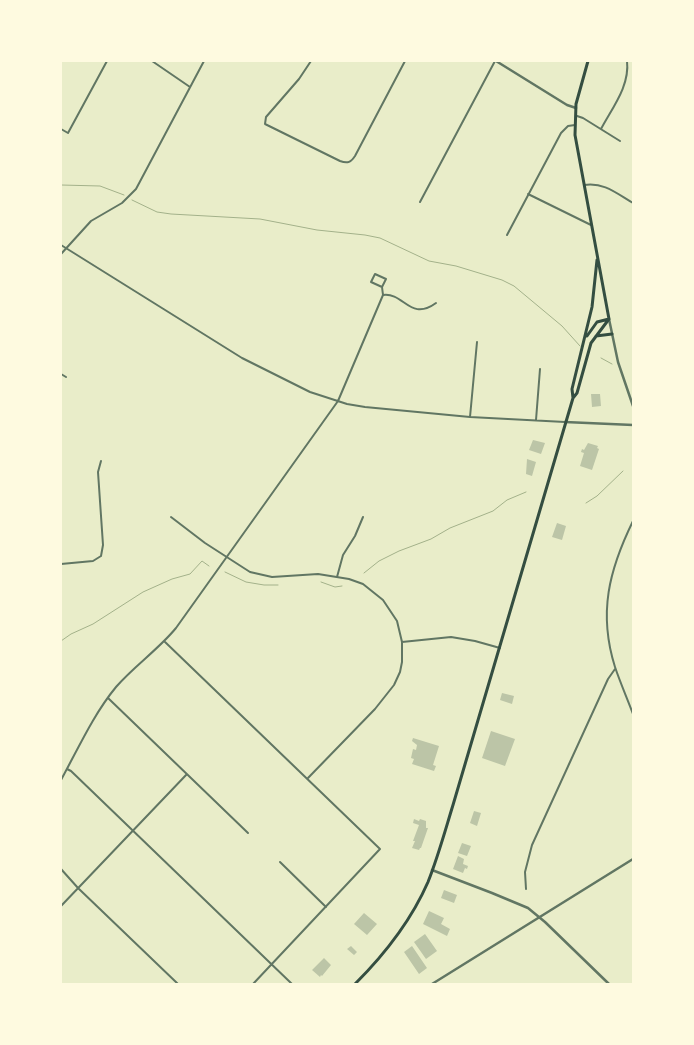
<!DOCTYPE html>
<style>
body{margin:0}
#map{position:relative;width:694px;height:1045px;overflow:hidden;background:#e9edc9;font-family:"IBM Plex Sans",sans-serif}
canvas{display:block}
.frame{position:absolute;inset:0;border:62px solid #fefae0;pointer-events:none}
</style>
<div id="map">
<canvas width="694" height="1045"></canvas>
<div class="frame"></div>
</div>
<script>
const ctx = document.querySelector('canvas').getContext('2d');
ctx.lineJoin = 'round';
function strokePath(path, color, width, dash) { ctx.strokeStyle = color; ctx.lineWidth = width; ctx.lineCap = dash ? 'butt' : 'round'; ctx.setLineDash(dash || []); ctx.stroke(path); }
function fill(path, color) { ctx.fillStyle = color; ctx.fill(path, 'evenodd'); }
const stream = new Path2D(`
 M61,185L100,186L124,195
 M132,200L157,212L171,214L260,219L317,230L365,235L380,238L429,261L456,266L502,280L514,286L562,326L580,346
 M601,358L612,364
 M586,503L597,496L623,471
 M225,572L246,582L264,585H278
 M364,573L379,561L399,551L431,539L450,528L493,511L507,500L526,492
 M321,582L335,587L342,586
 M61,641L71,634L93,624L143,592L172,579L190,574L202,561L209,566`);
const building = new Path2D(`
 M591,394H600L601,406L592,407Z
 M533,440L545,443L541,454L529,450Z
 M588,443L598,446L597,448L599,449L592,470L580,466L584,453L581,452L582,449L584,450Z
 M527,459L536,462L532,476L526,474Z
 M557,523L566,526L562,540L552,537Z
 M502,693L514,696L512,704L500,700Z
 M491,731L515,739L505,766L482,758Z
 M413,738L439,746L433,765L436,766L434,771L412,764L414,759L411,758L413,749L416,750L417,745L412,741Z
 M474,811L481,813L477,826L470,823Z
 M414,819L419,821L420,819L426,821V828H428L421,848H420L419,850L412,848L415,841H413L419,825L413,823Z
 M462,843L471,846L467,856L458,853Z
 M458,856L464,859L463,864L468,866L467,869L465,868L463,873L453,869Z
 M444,890L457,895L454,903L441,898Z
 M429,911L444,918L441,924L450,929L447,936L423,924Z
 M364,913L377,924L367,935L354,924Z
 M425,934L437,951L426,959L414,942Z
 M351,946L357,952L354,955L347,949Z
 M412,946L427,968L419,974L404,952Z
 M324,958L331,965L322,976L321,975L320,977L312,970Z`);
const minor = new Path2D(`
 M152,61L190,87
 M311,61L299,79L266,117L265,124L340,161C348,164 351,162 355,156L405,61
 M577,116L583,118L620,141
 M61,129L68,133L107,61
 M601,129C612,108 630,86 627,61
 M584,185C604,182 616,193 633,203
 M528,194L591,225
 M420,202L495,61
 M507,235L561,133L568,126L575,125
 M61,245L242,358L310,392L347,404L365,407L470,417L565,422
 M61,254L91,221L122,203L136,189L204,61
 M382,287L371,282L375,274L386,279L382,287L383,295
 M383,295C404,292 410,322 436,303
 M61,374L66,377
 M470,417L477,342
 M536,420L540,369
 M171,517L205,543L250,572L272,577L318,574L349,579L363,584L383,600L397,621L402,642V662L400,672L394,685L375,709L308,778
 M633,521C609,570 598,613 615,667C620,682 627,698 633,714
 M61,564L93,561L101,556L103,545L98,472L101,461
 M337,577L343,555L355,536L363,517
 M164,641L380,849L253,984
 M402,642L451,637L475,641L500,648
 M108,698L248,833
 M67,769L71,771L292,984
 M61,780C78,749 93,715 116,687C134,666 158,650 176,628L338,401L383,295
 M280,862L326,907
 M61,869L78,888L178,984
 M526,889L525,872L532,845L608,679L615,669
 M61,906L187,774`);
const tertiary = new Path2D(`
 M496,61L567,105L576,108
 M609,319L618,362L633,406
 M565,422L633,425
 M432,870L492,893L528,908L545,922L609,984
 M432,984L633,859`);
const primary = new Path2D(`
 M588,61L576,104L575,135L609,319
 M587,336L597,322L609,319
 M596,336L612,334
 M573,398L572,389L592,307L597,260
 M355,984C385,954 411,921 428,882C438,857 445,831 453,805L573,398L577,393L591,343L609,319`);
strokePath(stream, '#a3b18a', 1);
fill(building, '#bcc5a7');
strokePath(minor, '#617663', 2);
strokePath(tertiary, '#617663', 2.5);
strokePath(primary, '#344e41', 3);
</script>
